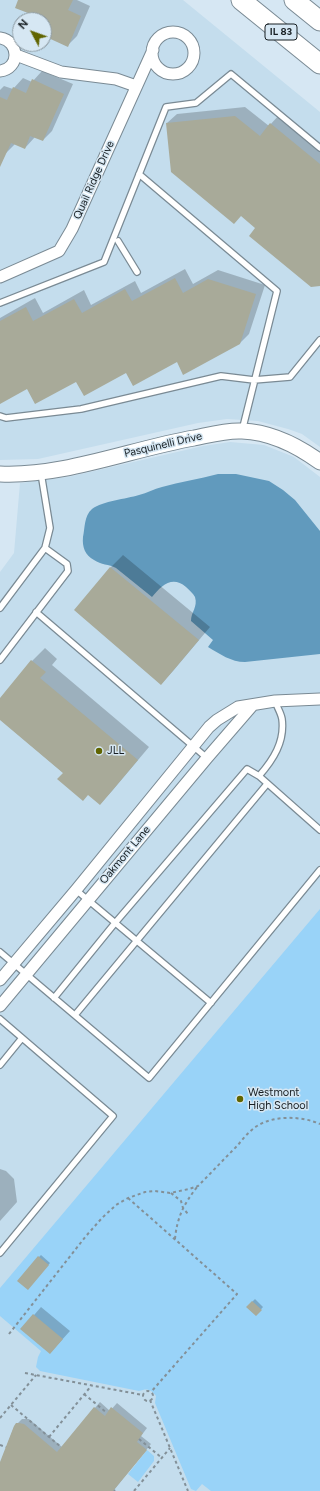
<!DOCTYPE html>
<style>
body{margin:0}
#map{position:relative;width:320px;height:1491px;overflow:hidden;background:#d6e7f3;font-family:Figtree,sans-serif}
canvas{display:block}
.north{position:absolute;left:12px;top:12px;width:40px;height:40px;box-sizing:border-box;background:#d6e7f3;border:1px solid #8a979f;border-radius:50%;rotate:311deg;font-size:11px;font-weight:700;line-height:16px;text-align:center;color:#171e22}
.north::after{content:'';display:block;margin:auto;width:14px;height:18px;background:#616500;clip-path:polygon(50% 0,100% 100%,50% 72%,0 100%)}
</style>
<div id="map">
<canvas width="320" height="1491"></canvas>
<div class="north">N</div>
</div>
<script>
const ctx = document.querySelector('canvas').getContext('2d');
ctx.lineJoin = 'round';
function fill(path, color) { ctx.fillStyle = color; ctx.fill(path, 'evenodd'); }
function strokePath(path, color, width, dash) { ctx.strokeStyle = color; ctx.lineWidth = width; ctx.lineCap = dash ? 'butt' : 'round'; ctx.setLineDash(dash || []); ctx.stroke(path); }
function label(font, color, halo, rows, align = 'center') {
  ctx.font = font + ' Figtree,sans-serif'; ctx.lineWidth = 3; ctx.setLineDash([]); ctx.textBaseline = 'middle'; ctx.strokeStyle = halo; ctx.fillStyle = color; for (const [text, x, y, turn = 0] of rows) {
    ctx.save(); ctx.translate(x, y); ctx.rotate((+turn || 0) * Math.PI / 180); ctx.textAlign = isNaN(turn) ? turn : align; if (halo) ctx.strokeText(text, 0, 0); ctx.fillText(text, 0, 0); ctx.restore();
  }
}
const built = new Path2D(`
 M0,0H183L320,112V447L302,434L288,429L258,421L227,419L198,423L38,459L0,460ZM20,20H44V44H20Z
 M230,442L264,445L294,457L320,477V1491H0V572L14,553L20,483L68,477L203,446Z`);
const green = new Path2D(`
 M320,909V1491H211L202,1484L196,1491L191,1489L155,1403L156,1396C151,1389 147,1388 139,1391L40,1371L36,1367L38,1357L41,1351L0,1316V1288Z
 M147,1450L154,1456V1461L138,1482L128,1474Z`);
const water = new Path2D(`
 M218,474H236L269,481L283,490L295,500L320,531V654L245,662C231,662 220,654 208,647L213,640L191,621C191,612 198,607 195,597C193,593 189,590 186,587C172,575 161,586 152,597L116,568C109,564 101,565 94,560C85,555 82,547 83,537C85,528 84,516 92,509C103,501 126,499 139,495C147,493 154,489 162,487C180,482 199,479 218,474Z`);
const shadow = new Path2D(`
 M19,0H77L90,6L77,36L67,46L44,35V20H27L30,13Z
 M42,71L73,84L52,131L43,140L35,137L25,148L15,144L5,154L0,151V90L4,86L13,89L23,78L32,82Z
 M245,107L269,126L280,114L320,147V285L257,228L167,123L177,114Z
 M185,269L193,284L218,270L265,285L249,334L240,343L177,361L77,380L28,388L0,400V318L35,298L43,313L84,290L91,305L135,281L141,293Z
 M123,555L210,627L173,671L161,684L75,610L111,567Z
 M45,648L57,659L52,665L149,747L112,791L100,804L0,719V699L32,661Z
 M0,1169L6,1171L14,1179L17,1202L0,1221Z
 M41,1255L50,1263L28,1288L39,1257Z
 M255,1299L263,1307L256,1315L247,1307Z
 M41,1307L70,1331L50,1353L22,1329Z
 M100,1402L110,1411L117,1403L147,1428L141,1436L151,1444L114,1490L115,1491H0V1464L14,1427L22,1419H29L62,1447Z`);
const building = new Path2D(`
 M18,0H73L68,10L81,16L68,47L44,36V20H25L28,13L15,8Z
 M32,79L64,94L43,141L30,136L25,149L11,143L0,167V97L7,100L13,87L26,93Z
 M235,116L260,136L270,123L320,164V286L311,287L249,236L255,228L241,216L234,224L171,172L166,123Z
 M175,278L183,293L208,279L256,294L240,344L183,375L177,362L133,386L126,373L84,396L76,382L35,404L27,389L0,404V321L26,307L33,321L74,299L82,313L125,289L132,301Z
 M110,567L199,640L161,685L74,610Z
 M31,660L46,672L40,678L138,760L100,805L88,795L83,801L57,779L63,773L0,720V698Z
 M38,1256L49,1265L28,1290L17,1281Z
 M252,1301L262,1310L256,1316L246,1307Z
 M33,1314L63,1339L50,1354L20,1329Z
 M94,1407L105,1416L111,1407L143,1433L137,1442L147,1450L113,1491H0V1462L14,1426L16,1423H19L24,1424L57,1452Z`);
const path = new Path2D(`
 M171,1193L181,1201L183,1208L188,1214
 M128,1198L237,1294L151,1392
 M175,1239C177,1217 184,1204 197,1187
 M9,1334L86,1236L102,1218L116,1205L128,1198L145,1192L155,1191L170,1193L189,1189L198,1186C211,1173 224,1159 237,1146C243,1139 249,1131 257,1126C274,1115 302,1116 320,1124
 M25,1373L143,1395
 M143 1396a5 5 0 1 1 10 0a5 5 0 1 1-10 0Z
 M84,1394L107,1413
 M150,1400L188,1491
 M11,1405L61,1447
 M0,1418L36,1375
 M49,1437L92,1385
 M139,1439L162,1458
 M0,1445L6,1447
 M114,1490L115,1491
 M134,1491L170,1448`);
const lane = new Path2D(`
 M139,174L277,291L242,431
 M118,241L137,272
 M0,303L104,262L166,107L196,103L231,74L320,148
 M0,416L6,418L81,409L221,376L254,380L290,377L320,340
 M0,608L45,548
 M36,612L207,758
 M0,660L68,571L67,564L45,548L50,528L41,473
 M259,776C273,760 285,742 282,719C281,713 277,707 275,701
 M76,890L211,1003
 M0,952L149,1078L320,870
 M54,998L115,923L247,769L259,776L320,830
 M75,1015L267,784
 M0,1019L113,1116L0,1253
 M0,1065L22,1038`);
const street = new Path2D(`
 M152 53a21 21 0 1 1 42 0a21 21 0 1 1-42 0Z
 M0,38C20,41 20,69 0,71
 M16,55L61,72L116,79L136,86
 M0,277L59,251L72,229L153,50
 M0,980L76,890L209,727L217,720L238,707L275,701L320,699
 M0,1006L207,758L252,706`);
const secondary = new Path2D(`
 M0,474C63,477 131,449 194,438C209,435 227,430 242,431C270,432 298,446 320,462`);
const highway = new Path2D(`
 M241,0L320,64
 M294,0L320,21`);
const markers = [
 [99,751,4,"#616500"],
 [240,1099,4,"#616500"]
];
const shields = [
 [281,32,32]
];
const shieldNames = [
 ["IL 83",281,32]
];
const streetNames = [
 ["Quail Ridge Drive",94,180,-66],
 ["Pasquinelli Drive",163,445,-13],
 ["Oakmont Lane",125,855,-50]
];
const poiNames = [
 ["JLL",107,751],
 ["Westmont",248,1093],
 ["High School",248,1106]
];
fill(built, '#c4dded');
fill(green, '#99d3f8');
fill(water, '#619abd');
fill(shadow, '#0003');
fill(building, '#a8aa99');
strokePath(lane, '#7a8a94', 8);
strokePath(street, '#7a8a94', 13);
strokePath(secondary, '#7a8a94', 17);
strokePath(highway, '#7a8a94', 21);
strokePath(path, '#839098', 2, [3, 3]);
strokePath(lane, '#fff', 5.5);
strokePath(street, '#fff', 11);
strokePath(secondary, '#fff', 15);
strokePath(highway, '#fff', 19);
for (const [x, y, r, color] of markers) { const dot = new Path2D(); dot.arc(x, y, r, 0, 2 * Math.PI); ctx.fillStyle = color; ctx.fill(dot); strokePath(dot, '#d6e7f3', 1.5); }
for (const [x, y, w] of shields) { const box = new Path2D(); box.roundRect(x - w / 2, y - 8, w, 16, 3); ctx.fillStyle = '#d6e7f3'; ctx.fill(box); strokePath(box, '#171e22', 1); }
label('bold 10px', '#171e22', null, shieldNames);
label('11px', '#171e22', '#d6e7f3', streetNames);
label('11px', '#171e22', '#d6e7f3', poiNames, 'left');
</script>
